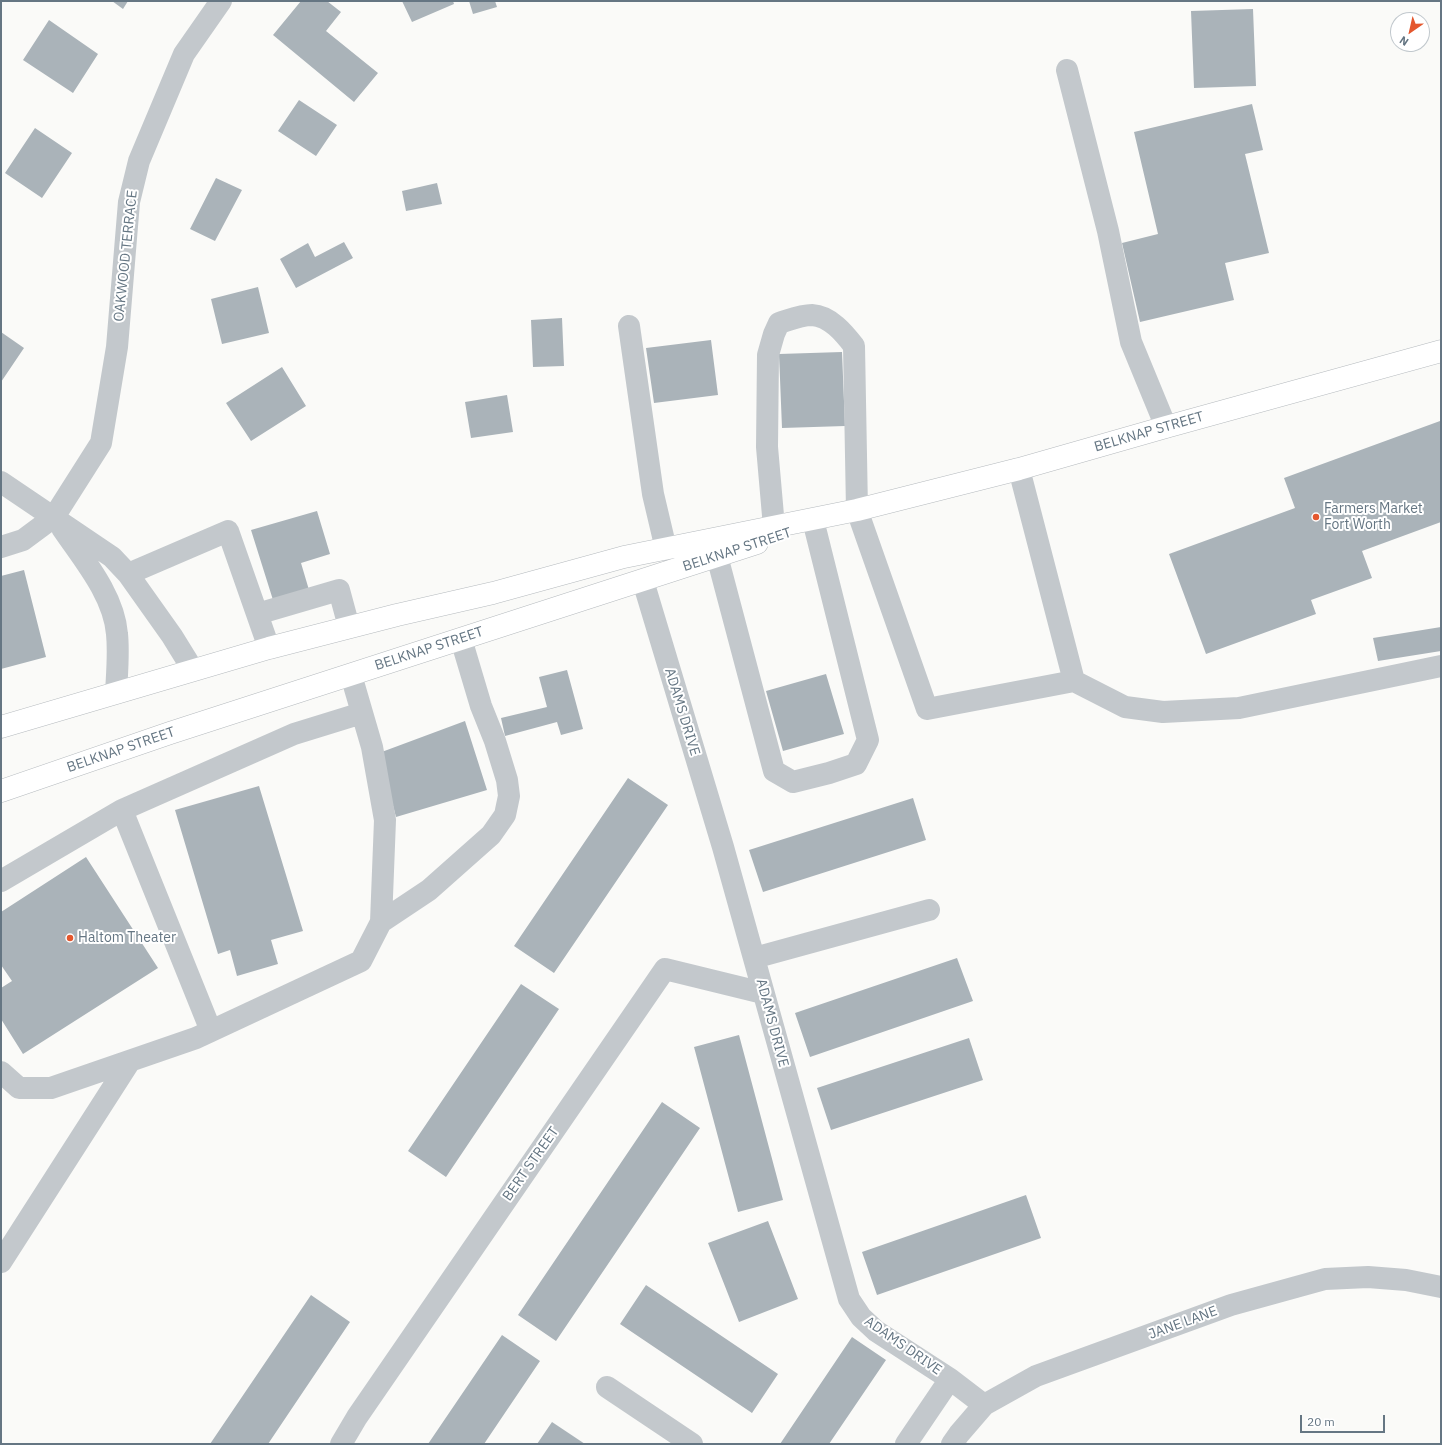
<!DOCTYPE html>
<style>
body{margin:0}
#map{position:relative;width:1442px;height:1445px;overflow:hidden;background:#fafaf8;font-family:"IBM Plex Sans",sans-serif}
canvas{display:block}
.frame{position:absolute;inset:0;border:2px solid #657683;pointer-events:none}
.north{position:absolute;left:1390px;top:12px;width:40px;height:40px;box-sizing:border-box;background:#fff;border:1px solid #c1c8cd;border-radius:50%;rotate:214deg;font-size:11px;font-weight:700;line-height:16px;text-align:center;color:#657683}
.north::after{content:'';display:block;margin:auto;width:14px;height:18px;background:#e4572e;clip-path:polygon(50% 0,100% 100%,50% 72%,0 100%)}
.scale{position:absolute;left:1300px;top:1415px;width:85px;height:18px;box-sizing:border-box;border:2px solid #657683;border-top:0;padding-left:5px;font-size:12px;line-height:14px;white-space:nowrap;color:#657683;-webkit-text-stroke:3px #fff;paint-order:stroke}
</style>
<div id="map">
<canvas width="1442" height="1445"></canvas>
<div class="frame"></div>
<div class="north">N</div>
<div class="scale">20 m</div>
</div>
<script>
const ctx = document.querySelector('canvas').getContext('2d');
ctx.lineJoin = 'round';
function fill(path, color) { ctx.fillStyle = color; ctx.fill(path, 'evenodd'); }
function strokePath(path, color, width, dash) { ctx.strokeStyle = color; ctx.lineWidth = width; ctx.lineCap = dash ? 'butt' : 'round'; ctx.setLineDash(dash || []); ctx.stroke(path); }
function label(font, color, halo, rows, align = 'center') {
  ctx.font = font + ' "IBM Plex Sans",sans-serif'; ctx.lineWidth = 4; ctx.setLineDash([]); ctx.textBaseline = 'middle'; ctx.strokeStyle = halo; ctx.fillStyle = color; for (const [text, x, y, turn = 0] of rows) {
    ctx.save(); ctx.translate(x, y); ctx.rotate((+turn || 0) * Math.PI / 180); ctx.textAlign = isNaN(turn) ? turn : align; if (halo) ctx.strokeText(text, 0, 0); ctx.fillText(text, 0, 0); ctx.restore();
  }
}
const building = new Path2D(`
 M112,1H128L123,9Z
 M301,1H327L341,12L326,31L378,73L354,102L273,35Z
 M402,1H453L454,4L412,22Z
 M469,1H495L497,7L473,14Z
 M1253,9L1256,86L1194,88L1191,11Z
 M49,20L98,54L73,93L23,60Z
 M299,100L337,125L316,156L278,131Z
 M1252,104L1263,150L1245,154L1269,253L1225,263L1234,300L1140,322L1122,243L1158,234L1134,132Z
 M35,128L72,153L42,198L5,173Z
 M216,178L242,190L215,241L190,229Z
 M437,183L442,204L406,211L402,191Z
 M344,242L353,258L296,288L280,259L308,243L315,257Z
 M258,287L269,333L222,344L211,299Z
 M562,318L564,366L533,367L531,320Z
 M1,332L24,348L1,382Z
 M711,340L718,395L654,403L646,348Z
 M842,352L845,426L782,428L779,354Z
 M282,367L306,406L251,441L226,403Z
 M507,395L513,432L471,438L465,402Z
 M1440,421L1441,424V522L1362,551L1372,578L1311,600L1316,614L1206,654L1169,554L1295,508L1284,478Z
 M317,511L330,554L301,563L309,590L273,600L251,530Z
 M24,570L46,657L1,669V576Z
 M1441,627V651L1378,661L1373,638Z
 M567,670L583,729L561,735L557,722L505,736L501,718L547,707L539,677Z
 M826,674L844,734L783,751L766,691Z
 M465,721L487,790L396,817L379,753Z
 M628,778L668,805L554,973L514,946Z
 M259,786L303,931L271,940L278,964L237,976L230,950L218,954L175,810Z
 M913,798L926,840L763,892L749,850Z
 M86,857L158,968L23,1054L1,1019V988L12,981L1,965V912Z
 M957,958L973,1001L810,1057L795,1013Z
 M521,984L559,1009L446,1177L408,1151Z
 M739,1035L783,1200L738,1212L694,1047Z
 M969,1038L983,1080L831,1130L817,1088Z
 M662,1102L700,1128L556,1341L518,1315Z
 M1026,1195L1041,1238L877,1295L862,1252Z
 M768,1221L798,1299L739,1322L708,1243Z
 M646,1285L778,1374L752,1413L620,1324Z
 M311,1295L350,1322L268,1444H210Z
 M502,1335L540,1361L484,1444H428Z
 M852,1337L886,1360L829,1444H780Z
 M552,1422L585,1444H537Z`);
const minor = new Path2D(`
 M1067,70L1108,231L1131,342L1166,427
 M629,326L653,494L666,549
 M1,482L112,557L128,574L172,636L193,670
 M774,527L767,447L768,355L774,334L779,323C789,320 801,315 812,315C830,316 844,333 854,346L857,510L927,709L1074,681L1019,469
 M62,528C83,559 114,595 117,634C119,653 117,673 116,693
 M1,547L23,540L54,517L101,443L117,347L129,202L139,161L184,54L221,1
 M717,556L774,771L793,782L829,773L856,764L868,740L814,524
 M128,574L228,531L269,648
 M643,581L723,847L849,1299L861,1317L876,1331L950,1379L984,1405
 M257,614L339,590L349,627
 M1074,681L1125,707L1163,712L1239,708L1441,666
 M1,881L122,810
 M381,922L429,890L491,835L505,815L509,796L507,780L495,741L481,706L461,639
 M754,958L929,910
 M211,1031L122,810L294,734L362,713
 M1,1072L19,1088H51L196,1038L361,961L381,922L385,820L372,747L351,675
 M1,1262L130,1061
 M607,1387L692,1444
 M341,1444L357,1417L665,969L763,993
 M906,1444L950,1379
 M952,1444L959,1434L984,1405L1036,1376L1231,1305L1325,1279L1368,1277L1406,1280L1441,1287`);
const major = new Path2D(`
 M1,727L269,648L397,615L493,593L624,557L857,510L1019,469L1166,427L1441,351
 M1,791L170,733L757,543`);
const markers = [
 [1316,517,4,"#e4572e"],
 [70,938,4,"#e4572e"]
];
const streetNames = [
 ["OAKWOOD TERRACE",126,256,-84],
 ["BELKNAP STREET",1149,432,-16],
 ["BELKNAP STREET",737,550,-18],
 ["BELKNAP STREET",429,649,-18],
 ["ADAMS DRIVE",682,712,73],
 ["BELKNAP STREET",121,750,-19],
 ["ADAMS DRIVE",772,1023,75],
 ["BERT STREET",531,1164,-55],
 ["JANE LANE",1183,1323,-20],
 ["ADAMS DRIVE",903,1346,35]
];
const poiNames = [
 ["Farmers Market",1324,509],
 ["Fort Worth",1324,525],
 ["Haltom Theater",78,938]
];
fill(building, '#aab3b9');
strokePath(major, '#b5babe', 23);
strokePath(minor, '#c3c8cc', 22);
strokePath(major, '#fff', 22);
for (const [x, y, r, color] of markers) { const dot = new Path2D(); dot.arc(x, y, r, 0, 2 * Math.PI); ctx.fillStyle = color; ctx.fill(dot); strokePath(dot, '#fff', 1.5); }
label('14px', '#657683', '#fff', streetNames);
label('14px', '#657683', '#fff', poiNames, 'left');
</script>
